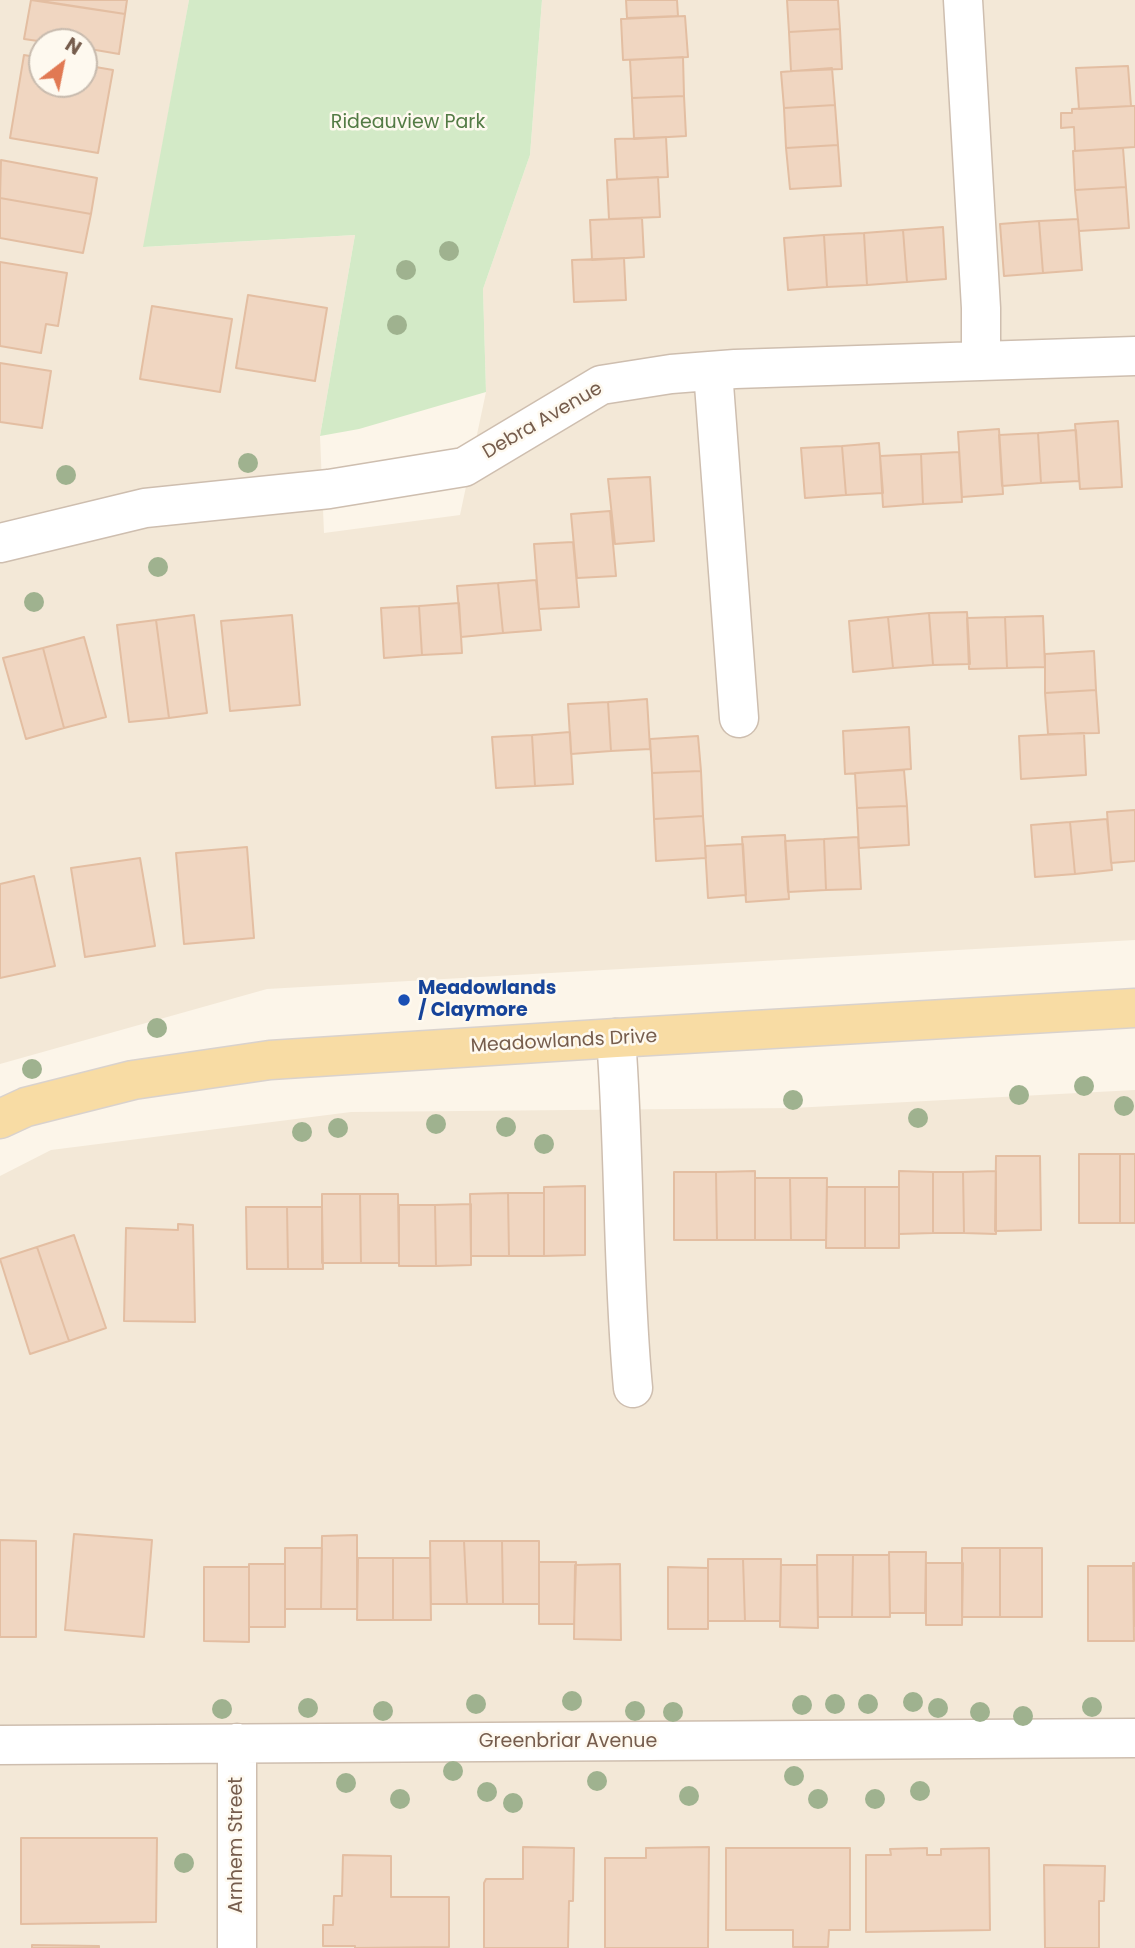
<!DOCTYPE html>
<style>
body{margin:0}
#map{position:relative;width:1135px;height:1948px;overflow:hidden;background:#fcf5e9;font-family:Poppins,sans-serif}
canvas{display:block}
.north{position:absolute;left:28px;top:28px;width:70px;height:70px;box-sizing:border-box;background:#fef9ef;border:2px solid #c8bbae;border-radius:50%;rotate:32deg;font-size:19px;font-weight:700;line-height:28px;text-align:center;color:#765d4d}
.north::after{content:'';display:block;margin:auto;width:24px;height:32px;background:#e17953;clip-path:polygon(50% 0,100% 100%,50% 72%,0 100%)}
</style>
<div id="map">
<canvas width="1135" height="1948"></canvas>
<div class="north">N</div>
</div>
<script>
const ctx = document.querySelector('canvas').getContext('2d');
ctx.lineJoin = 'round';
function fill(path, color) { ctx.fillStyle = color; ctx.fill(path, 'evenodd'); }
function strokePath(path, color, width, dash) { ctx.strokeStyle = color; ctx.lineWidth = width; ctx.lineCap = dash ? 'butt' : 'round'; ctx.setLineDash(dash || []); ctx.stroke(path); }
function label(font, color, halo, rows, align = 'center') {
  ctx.font = font + ' Poppins,sans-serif'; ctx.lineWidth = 5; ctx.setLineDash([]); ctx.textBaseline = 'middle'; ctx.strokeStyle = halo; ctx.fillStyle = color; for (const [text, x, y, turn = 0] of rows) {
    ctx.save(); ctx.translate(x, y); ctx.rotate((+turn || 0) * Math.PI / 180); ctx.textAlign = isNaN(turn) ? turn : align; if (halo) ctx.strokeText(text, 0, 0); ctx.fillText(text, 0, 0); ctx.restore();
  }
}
const residential = new Path2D(`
 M0,0H189L144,247L355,235L320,436L324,533L460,515L486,392L483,289L530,155L542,0H1135V940L267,989L0,1064ZM42,42H84V84H42Z
 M1135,1090V1948H0V1176L51,1150L351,1112L793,1108Z`);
const green = new Path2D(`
 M189,0H542L530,155L483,289L486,392L359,429L320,436L355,235L143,247Z`);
const building = new Path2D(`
 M31,0L125,14L119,54L84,48V42H45L24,39Z
 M35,0H127L125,14Z
 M626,0H677L678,16L627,18Z
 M787,0H838L840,29L789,32Z
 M685,16L688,57L623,60L621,19Z
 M840,29L842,69L791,71L789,32Z
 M24,55L42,58V84H84V65L113,70L98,153L10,138Z
 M683,57L684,96L632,98L630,60Z
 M1128,66L1131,106L1079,109L1076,68Z
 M832,68L835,105L784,108L781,72Z
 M684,96L686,136L634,139L632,98Z
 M835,105L838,145L786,148L784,108Z
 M1131,106H1135V147L1075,151L1074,127L1061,128V113H1072V109Z
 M666,137L668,177L617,179L615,139Z
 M838,145L841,186L790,189L786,148Z
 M1123,148L1126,187L1075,190L1073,151Z
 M1,160L97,178L91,214L0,198Z
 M658,177L660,217L609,219L607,180Z
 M1126,187L1129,228L1079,231L1075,190Z
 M0,198L91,214L83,253L0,238Z
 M642,218L644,257L592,260L590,220Z
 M1078,219L1082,270L1043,273L1039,221Z
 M1039,221L1043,273L1004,276L1000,224Z
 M943,227L946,279L907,282L903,230Z
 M903,230L907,282L867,285L864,233Z
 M864,233L867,285L827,287L824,235Z
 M824,235L827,287L788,290L784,238Z
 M624,258L626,300L574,302L572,260Z
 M0,262L67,273L58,326L46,324L41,353L0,346Z
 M248,295L327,308L315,381L236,368Z
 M152,306L232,319L220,392L140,379Z
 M0,363L51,371L42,428L0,422Z
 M1118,421L1122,487L1080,489L1075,424Z
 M999,429L1003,494L962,497L958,432Z
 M1076,430L1079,481L1041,483L1038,433Z
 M1038,433L1041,483L1002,486L999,435Z
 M879,443L883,493L846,495L842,446Z
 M842,446L846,495L805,498L801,448Z
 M959,452L962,502L923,504L921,454Z
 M921,454L923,504L883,507L880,456Z
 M650,477L654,541L615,544L608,479Z
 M610,511L616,576L577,578L571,514Z
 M573,542L579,607L539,609L534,544Z
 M536,580L541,630L503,633L498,583Z
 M498,583L503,633L461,637L457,586Z
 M459,603L462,653L422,655L419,606Z
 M419,606L422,655L384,658L381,608Z
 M967,612L970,664L933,665L929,613Z
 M929,613L933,665L893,668L888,617Z
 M194,615L207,713L169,718L156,620Z
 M292,615L300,705L230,711L221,621Z
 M1043,616L1045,667L1007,668L1005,617Z
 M888,617L893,668L853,672L849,621Z
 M1005,617L1007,668L969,669L967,618Z
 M156,620L169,718L129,722L117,625Z
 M84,637L106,717L64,728L43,648Z
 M43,648L64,728L26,739L3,658Z
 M1094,651L1096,690L1045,693V654Z
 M1096,690L1099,733L1048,734L1045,693Z
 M647,699L650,749L611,751L608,702Z
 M608,702L611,751L571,754L568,704Z
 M909,727L911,769L845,774L843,731Z
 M570,732L573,784L535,786L532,735Z
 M1084,733L1086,775L1021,779L1019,736Z
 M532,735L535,786L496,788L492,737Z
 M698,736L701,771L652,773L650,739Z
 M904,770L907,806L857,808L855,773Z
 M701,771L703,816L654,819L652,773Z
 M907,806L909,845L859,848L857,808Z
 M1135,810V861L1111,863L1107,812Z
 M703,816L706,858L656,861L654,819Z
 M1107,819L1112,870L1075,874L1070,822Z
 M1070,822L1075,874L1035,877L1031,825Z
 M785,835L789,899L746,902L742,837Z
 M858,837L861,889L826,890L824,839Z
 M824,839L826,890L788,892L785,841Z
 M743,844L746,895L708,898L705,846Z
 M247,847L254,938L184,944L176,853Z
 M140,858L155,946L85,957L71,868Z
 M34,876L55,966L0,978V884Z
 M1079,1154H1120V1223H1079Z
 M1120,1154H1135V1223H1120Z
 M996,1156H1040L1041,1230L995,1231Z
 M755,1171V1240H717L716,1172Z
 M899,1171L933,1172V1233L899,1234Z
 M996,1171V1234L964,1233L963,1172Z
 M674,1172H716L717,1240H674Z
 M933,1172H963L964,1233H933Z
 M755,1178H790L791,1240H755Z
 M790,1178H827L826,1240H791Z
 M585,1186V1255L544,1256V1187Z
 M827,1187H865V1248H826Z
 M865,1187H899V1248H865Z
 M508,1193L509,1256H471L470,1194Z
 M508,1193H544V1256H509Z
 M322,1194H360L361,1263H322Z
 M360,1194H398L399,1263H361Z
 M471,1204V1265L436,1266L435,1205Z
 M399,1205H435L436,1266H399Z
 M246,1207H287L288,1269H247Z
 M287,1207H322L323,1269H288Z
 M178,1224L193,1225L195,1322L124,1321L126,1228L178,1230Z
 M74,1235L106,1328L69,1341L37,1247Z
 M37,1247L69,1341L30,1354L0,1259Z
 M74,1534L152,1540L144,1637L65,1630Z
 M357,1535V1609H321L322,1536Z
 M0,1540L36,1541V1637H0Z
 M430,1541H464L467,1604H431Z
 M464,1541H502L503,1604H467Z
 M502,1541H539V1604H503Z
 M285,1548H322L321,1609H285Z
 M962,1548H1000V1617H962Z
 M1000,1548H1042V1617H1000Z
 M889,1552H926L925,1613H890Z
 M817,1555H853L852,1617H818Z
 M853,1555H889L890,1617H852Z
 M358,1558H393V1620H357Z
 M393,1558H430L431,1620H393Z
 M708,1559H743L745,1621H708Z
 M743,1559H781L780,1621H745Z
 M539,1562H576L574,1624H539Z
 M926,1563H963L962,1625H926Z
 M1133,1563H1135V1626H1134Z
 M249,1564H285V1627H249Z
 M620,1564L621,1640L574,1639L575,1565Z
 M781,1565H817L818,1628L780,1627Z
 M1088,1566H1133L1134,1641H1088Z
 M204,1567H249V1642L204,1641Z
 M668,1567L708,1568V1629H668Z
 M21,1838H157L156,1922L21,1924Z
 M523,1847L574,1848L573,1901H569L568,1948H484V1883L486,1879H523Z
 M709,1847L708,1948H605V1858H646V1848Z
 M726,1848H850V1930H829L828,1947H793V1930H726Z
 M927,1848V1855H941V1849L989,1848L990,1930L866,1932V1855H891L890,1849Z
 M343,1855L391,1856V1897H449V1947L355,1948V1946H323V1925H333L334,1896H342Z
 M1044,1865L1105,1866L1104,1901H1099V1948H1045Z
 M32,1945L99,1946V1948H32Z`);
const minor = new Path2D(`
 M963,0L981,308V360
 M713,371L739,718
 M0,543L145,508L329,489L464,467L601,385L671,374L735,369L1135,356
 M616,1038C625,1154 622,1272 633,1388
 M0,1745L1135,1738
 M237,1948V1743`);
const major = new Path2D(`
 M0,1119L26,1107L133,1080L270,1060L616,1038L1135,1008`);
const trees = [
 [449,251],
 [406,270],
 [397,325],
 [248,463],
 [66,475],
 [158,567],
 [34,602],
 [157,1028],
 [32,1069],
 [1084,1086],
 [1019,1095],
 [793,1100],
 [1124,1106],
 [918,1118],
 [436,1124],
 [506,1127],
 [338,1128],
 [302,1132],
 [544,1144],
 [572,1701],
 [913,1702],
 [476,1704],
 [835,1704],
 [868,1704],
 [802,1705],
 [1092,1707],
 [308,1708],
 [938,1708],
 [222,1709],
 [383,1711],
 [635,1711],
 [673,1712],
 [980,1712],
 [1023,1716],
 [453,1771],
 [794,1776],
 [597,1781],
 [346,1783],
 [920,1791],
 [487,1792],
 [689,1796],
 [400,1799],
 [818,1799],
 [875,1799],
 [513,1803],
 [184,1863]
];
const markers = [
 [404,1000,7,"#1a4fb4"]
];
const parkNames = [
 ["Rideauview Park",408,123]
];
const streetNames = [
 ["Debra Avenue",543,421,-30],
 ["Meadowlands Drive",564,1042,-3],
 ["Greenbriar Avenue",568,1742],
 ["Arnhem Street",237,1845,-90]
];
const transitNames = [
 ["Meadowlands",418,989],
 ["/ Claymore",418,1011]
];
fill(residential, '#f3e8d7');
fill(green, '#d3eac7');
fill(building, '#f0d6c1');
strokePath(building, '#e3bea2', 2);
strokePath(minor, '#cebeaf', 41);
strokePath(major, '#d9d2cd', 41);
strokePath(minor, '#fff', 38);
strokePath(major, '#f8dca4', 38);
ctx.fillStyle = '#9fb28f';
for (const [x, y] of trees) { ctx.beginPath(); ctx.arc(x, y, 10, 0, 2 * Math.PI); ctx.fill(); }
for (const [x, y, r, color] of markers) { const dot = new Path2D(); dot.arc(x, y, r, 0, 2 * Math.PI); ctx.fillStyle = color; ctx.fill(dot); strokePath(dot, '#fef9ef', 2.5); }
label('19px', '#537b45', '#fef9ef', parkNames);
label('19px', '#765d4d', '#fef9ef', streetNames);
label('bold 19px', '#164399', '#fef9ef', transitNames, 'left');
</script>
